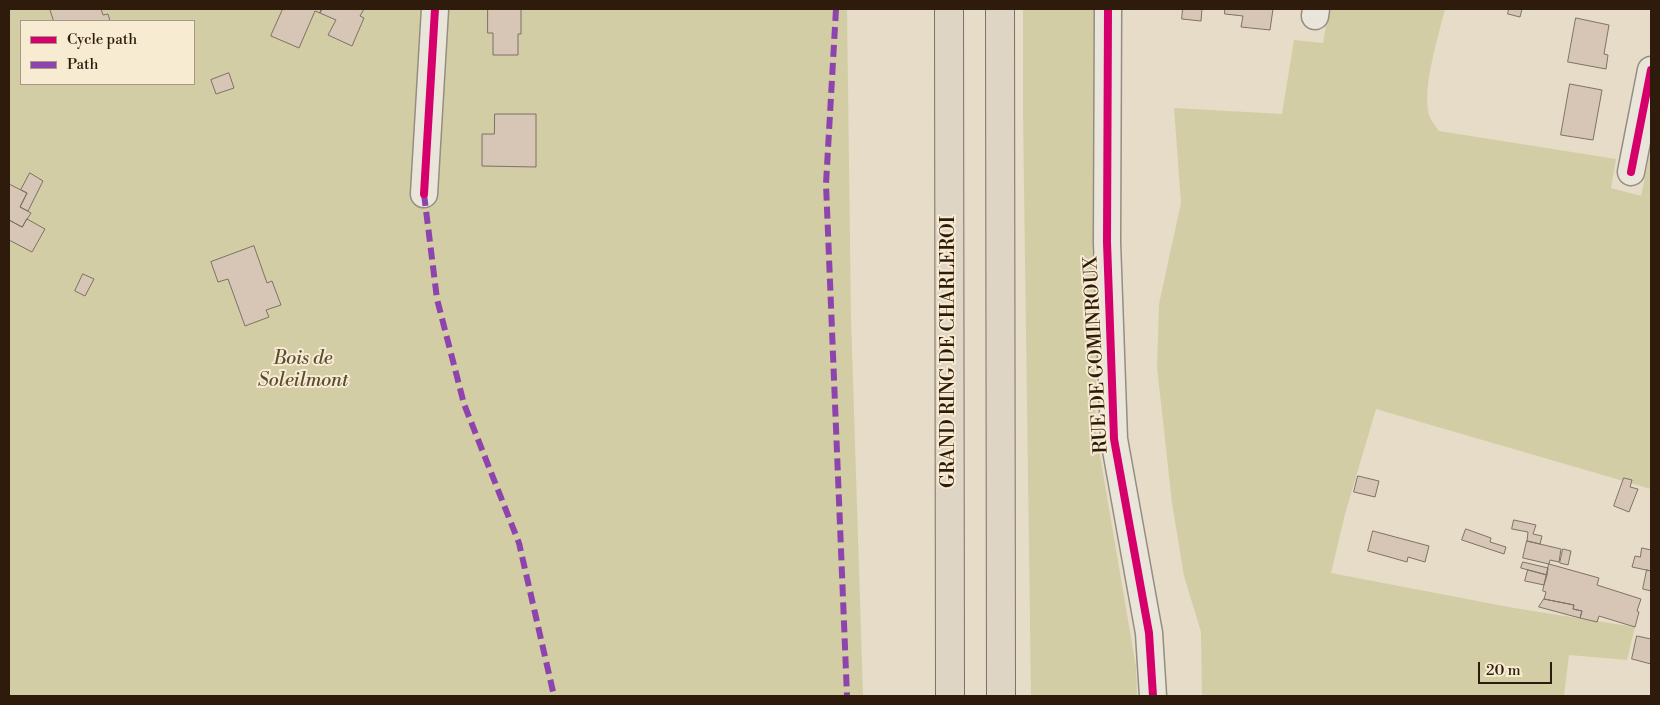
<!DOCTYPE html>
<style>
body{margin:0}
#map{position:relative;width:1660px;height:705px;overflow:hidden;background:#e6dcc7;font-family:"Libre Bodoni",serif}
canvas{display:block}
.frame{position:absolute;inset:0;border:10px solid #2f1b0c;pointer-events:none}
.legend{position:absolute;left:20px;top:20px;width:175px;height:65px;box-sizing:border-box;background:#f7ebd2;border:1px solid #a79883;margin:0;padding:6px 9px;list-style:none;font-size:15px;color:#2f1b0c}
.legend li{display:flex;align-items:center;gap:10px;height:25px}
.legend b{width:25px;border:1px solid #a79883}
.scale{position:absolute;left:1478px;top:662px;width:74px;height:22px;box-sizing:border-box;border:2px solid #2f1b0c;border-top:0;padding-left:6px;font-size:15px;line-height:18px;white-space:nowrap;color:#2f1b0c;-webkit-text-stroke:4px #f7ebd2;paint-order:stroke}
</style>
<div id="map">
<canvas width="1660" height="705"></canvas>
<div class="frame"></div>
<ul class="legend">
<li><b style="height:6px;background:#d6006c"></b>Cycle path</li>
<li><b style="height:6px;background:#8e44ad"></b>Path</li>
</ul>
<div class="scale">20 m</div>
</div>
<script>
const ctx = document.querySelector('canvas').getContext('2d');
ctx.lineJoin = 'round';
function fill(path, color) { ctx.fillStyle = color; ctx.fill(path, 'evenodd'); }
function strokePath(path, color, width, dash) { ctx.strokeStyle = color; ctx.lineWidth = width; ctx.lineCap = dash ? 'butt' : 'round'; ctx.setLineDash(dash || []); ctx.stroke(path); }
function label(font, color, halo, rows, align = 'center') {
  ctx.font = font + ' "Libre Bodoni",serif'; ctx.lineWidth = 4; ctx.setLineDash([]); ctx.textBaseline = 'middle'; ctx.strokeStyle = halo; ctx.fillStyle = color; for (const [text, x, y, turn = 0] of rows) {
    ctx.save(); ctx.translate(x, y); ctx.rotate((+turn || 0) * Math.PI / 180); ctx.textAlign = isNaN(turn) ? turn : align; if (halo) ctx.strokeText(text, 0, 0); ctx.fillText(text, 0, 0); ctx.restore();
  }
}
const green = new Path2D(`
 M9,9H847L851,317L863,696H9ZM21,21H194V84H21Z
 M1023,9H1106L1095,426L1136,667L1137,696H1031L1023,112Z
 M1329,9H1445C1438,38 1424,81 1428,110C1429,118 1434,124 1439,131L1616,159L1611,188L1641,196L1651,148V489L1376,409L1345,514L1331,573L1514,608L1635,627L1627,660L1569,655L1564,696H1202L1201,632L1184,576L1172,503L1157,367L1159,304L1181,203L1174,108L1282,114L1294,40L1323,43Z`);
const building = new Path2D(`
 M50,9H101L103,15L108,14L110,21H54Z
 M283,9H322L320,13L315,11L299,48L271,36Z
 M322,9H364L360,16L364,18L352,46L328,35L336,20L320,13Z
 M488,9H521V34H518V55H493V33H488Z
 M1183,9H1202L1201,21L1182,19Z
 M1225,9H1273L1270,30L1241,27L1243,16L1225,14Z
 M1509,9H1522L1520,17L1508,14Z
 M1576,18L1609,25L1604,54L1608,55L1606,69L1568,62Z
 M229,73L234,88L216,94L211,80Z
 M1570,84L1602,90L1593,140L1561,135Z
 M495,114H536V167L482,166V134H494Z
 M30,173L43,181L28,211L20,207L27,193L21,190Z
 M9,184L27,193L20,207L31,213L22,227L9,220Z
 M27,219L45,229L32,252L9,240V220L22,227Z
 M254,246L267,283L272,281L281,305L266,310L269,317L245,326L228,279L218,282L211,262Z
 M83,274L94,279L85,296L75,291Z
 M1358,476L1379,481L1375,497L1354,492Z
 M1624,478L1632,480L1630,487L1638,489L1629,512L1614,506Z
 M1514,520L1536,525L1533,534L1542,536L1540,544L1527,541L1528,532L1512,529Z
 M1466,529L1491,538L1490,542L1506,547L1504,554L1462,540Z
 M1373,531L1429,546L1425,562L1408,557L1407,562L1368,551Z
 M1527,541L1561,549L1559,562L1550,560L1549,564L1523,558Z
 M1642,548L1651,550V571L1632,567L1635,556L1640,557Z
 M1563,549L1571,551L1568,565L1560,563Z
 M1523,562L1548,568L1547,575L1521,568Z
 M1549,564L1599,578L1597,585L1641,599L1637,611L1639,612L1635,627L1599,616L1597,622L1580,618L1582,611L1573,609L1574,605L1544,599L1546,592L1543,591Z
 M1528,570L1547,575L1544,585L1525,581Z
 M1647,570L1651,571V591L1643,589Z
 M1544,599L1574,605L1573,609L1582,611L1580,618L1539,607Z
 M1637,636L1651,639V664L1632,659Z`);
const street = new Path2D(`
 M1108,9L1107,242L1114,439L1149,633L1153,696
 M1315,16L1316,9
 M1631,172L1651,70
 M424,194L435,9`);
const highway = new Path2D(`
 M949,9L950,696
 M1000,9L1001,696`);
const quiet = new Path2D(`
 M836,9L826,184L847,696
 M424,194L437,299L464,404L519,543L554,696`);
const cycleway = new Path2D(`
 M1108,9L1107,242L1114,439L1149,633L1153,696
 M1631,172L1651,70
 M424,194L435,9`);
const streetNames = [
 ["GRAND RING DE CHARLEROI",949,352,-90],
 ["RUE DE GOMINROUX",1097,355,-93]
];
const parkNames = [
 ["Bois de",303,359],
 ["Soleilmont",303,381]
];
fill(green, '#d3cda5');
fill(building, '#d7c5b6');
strokePath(building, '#7b7366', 1);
strokePath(street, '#958d80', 29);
strokePath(highway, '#7b7366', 30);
strokePath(street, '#eae5db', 26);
strokePath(highway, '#ded5c5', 28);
strokePath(quiet, '#8e44ad', 6, [12, 6]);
strokePath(cycleway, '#d6006c', 8);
label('19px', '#2f1b0c', '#f7ebd2', streetNames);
label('italic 19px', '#5b4d32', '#f7ebd2', parkNames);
</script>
